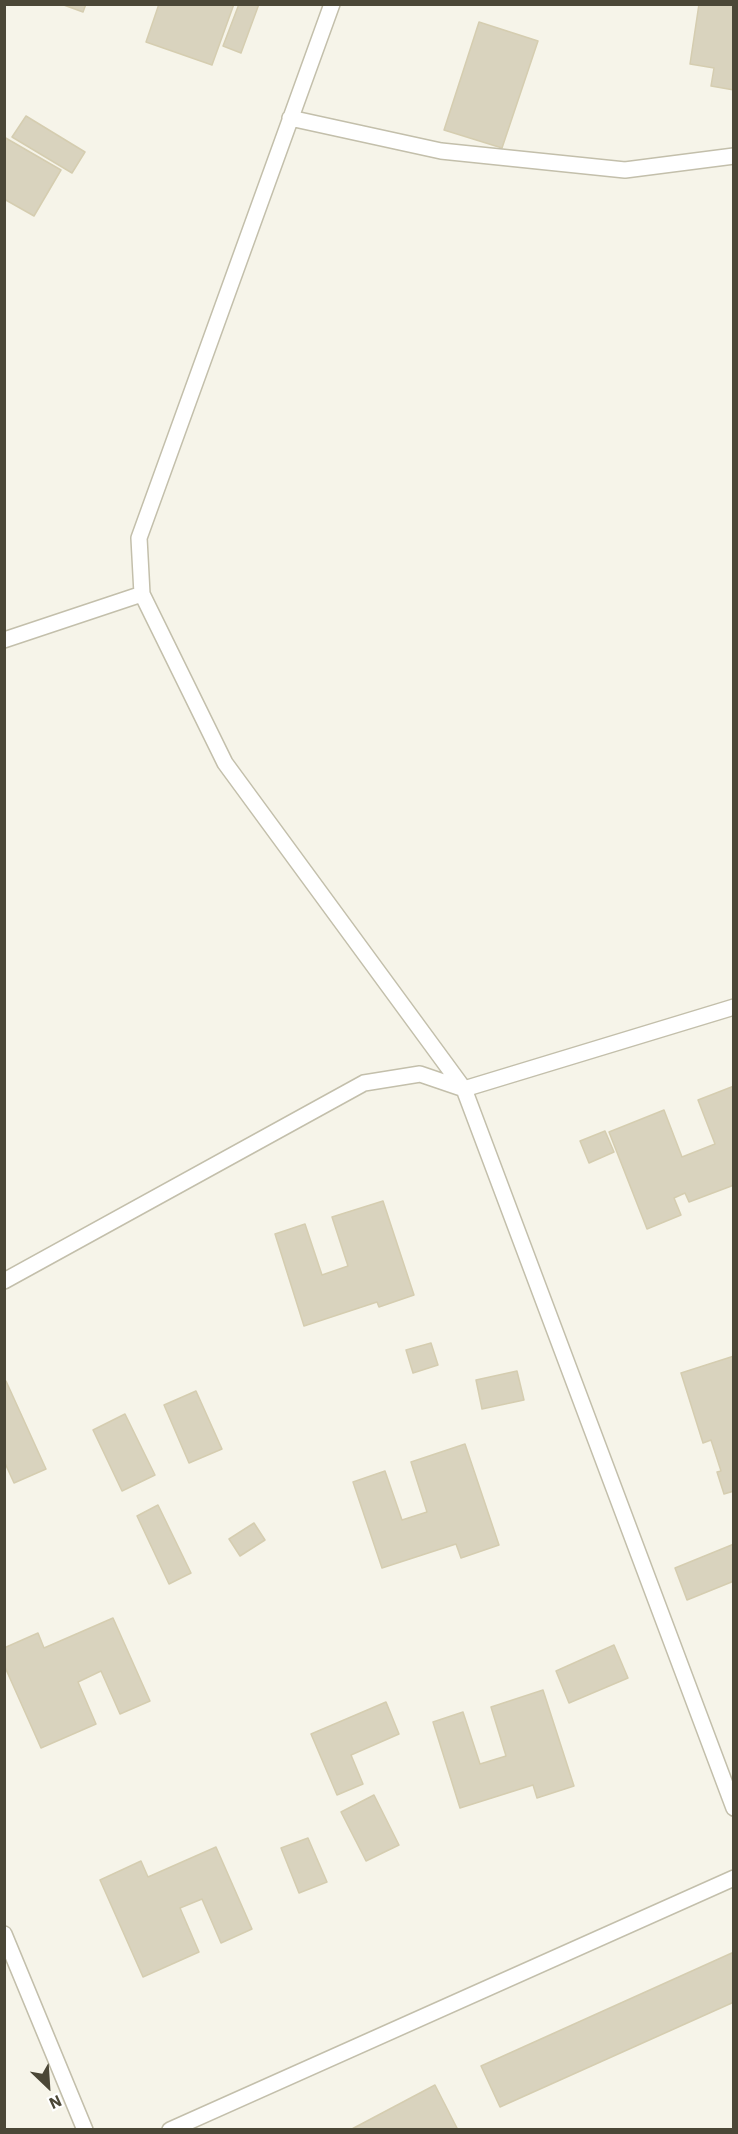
<!DOCTYPE html>
<style>
body{margin:0}
#map{position:relative;width:738px;height:2134px;overflow:hidden;background:#f6f4e9;font-family:"IBM Plex Sans",sans-serif}
canvas{display:block}
.frame{position:absolute;inset:0;border:6px solid #4b4737;pointer-events:none}
.north{position:absolute;left:18px;top:2056px;width:60px;height:60px;-webkit-text-stroke:4px #fff;paint-order:stroke;rotate:155deg;font-size:16px;font-weight:700;line-height:24px;text-align:center;color:#4b4737}
.north::after{content:'';display:block;margin:auto;width:21px;height:27px;background:#4b4737;clip-path:polygon(50% 0,100% 100%,50% 72%,0 100%)}
</style>
<div id="map">
<canvas width="738" height="2134"></canvas>
<div class="frame"></div>
<div class="north">N</div>
</div>
<script>
const ctx = document.querySelector('canvas').getContext('2d');
ctx.lineJoin = 'round';
function fill(path, color) { ctx.fillStyle = color; ctx.fill(path, 'evenodd'); }
function strokePath(path, color, width, dash) { ctx.strokeStyle = color; ctx.lineWidth = width; ctx.lineCap = dash ? 'butt' : 'round'; ctx.setLineDash(dash || []); ctx.stroke(path); }
const building = new Path2D(`
 M61,4H86L83,12Z
 M159,4H234L212,65L146,42Z
 M239,4H259L241,53L223,46Z
 M699,4H734V90L711,86L714,68L690,64Z
 M479,22L538,41L502,148L444,130Z
 M26,116L85,152L72,173L12,137Z
 M4,137L61,170L34,216L4,199Z
 M734,1086V1185L689,1202L685,1193L674,1198L681,1215L647,1229L609,1132L664,1110L682,1157L715,1144L698,1100Z
 M605,1131L614,1152L589,1163L580,1141Z
 M383,1201L414,1295L379,1307L377,1302L304,1326L275,1234L305,1224L322,1275L348,1266L332,1217Z
 M431,1343L438,1365L413,1373L406,1350Z
 M734,1356V1491L724,1494L717,1472L721,1471L711,1440L703,1443L681,1373Z
 M517,1371L524,1400L482,1409L476,1380Z
 M6,1381L46,1469L14,1483L4,1461V1382Z
 M196,1391L222,1449L189,1463L164,1405Z
 M125,1414L155,1475L122,1491L93,1430Z
 M465,1444L499,1545L461,1558L456,1544L382,1568L353,1482L385,1471L402,1520L427,1512L411,1462Z
 M158,1505L191,1573L169,1584L137,1516Z
 M254,1523L265,1540L240,1556L229,1539Z
 M734,1544V1581L687,1600L675,1568Z
 M113,1618L150,1701L120,1714L101,1671L78,1682L96,1724L41,1748L4,1665V1648L38,1633L44,1648Z
 M614,1645L628,1678L569,1703L556,1671Z
 M543,1690L574,1786L537,1798L533,1785L460,1808L433,1722L463,1712L480,1764L506,1756L491,1707Z
 M386,1702L399,1734L351,1755L363,1784L337,1795L311,1734Z
 M374,1795L399,1845L366,1861L341,1812Z
 M308,1838L327,1882L299,1893L281,1848Z
 M216,1847L252,1929L221,1943L202,1899L180,1908L199,1952L143,1977L100,1880L141,1861L148,1877Z
 M734,1952V2002L500,2107L481,2066Z
 M435,2085L458,2130H350Z`);
const lane = new Path2D(`
 M332,4L139,538L142,594L225,763L464,1089L734,1808
 M290,118L441,151L625,170L734,156
 M4,640L142,594
 M4,1281L364,1083L420,1074L464,1089L734,1007
 M4,1934L85,2130
 M170,2130L734,1878`);
fill(building, '#d9d3be');
strokePath(building, '#d5cdb0', 1.5);
strokePath(lane, '#c3bfab', 18);
strokePath(lane, '#fff', 15);
</script>
